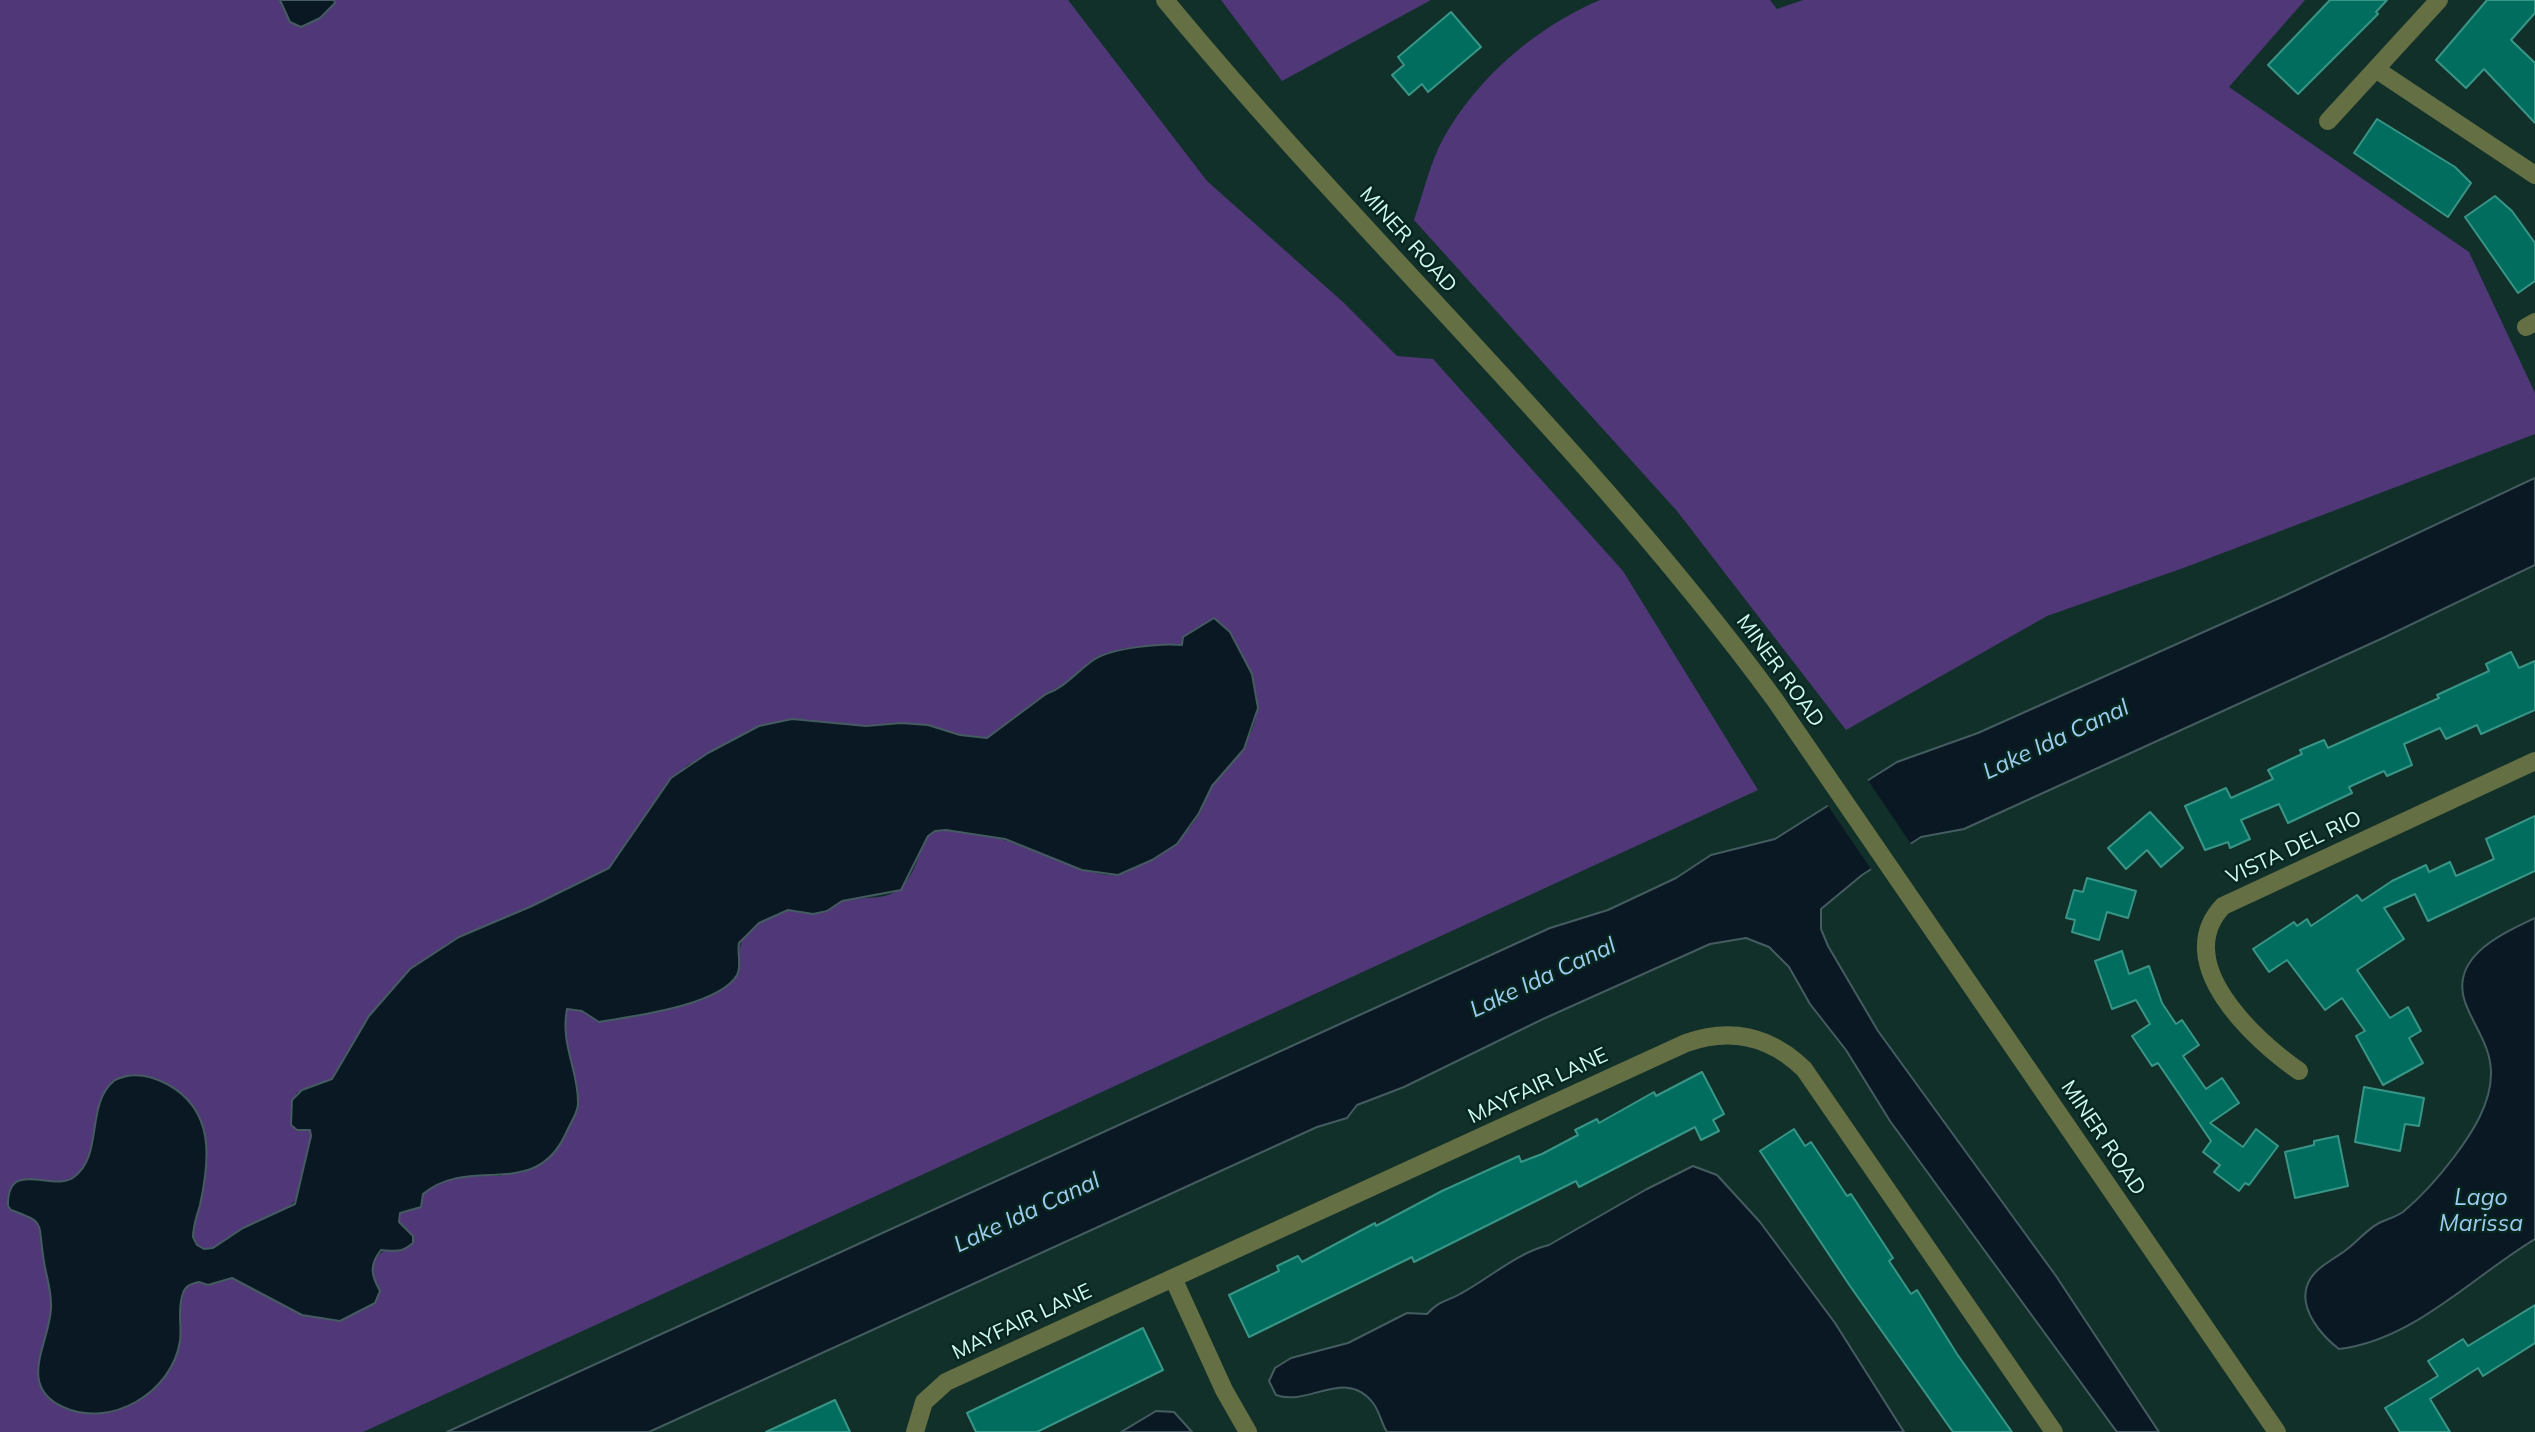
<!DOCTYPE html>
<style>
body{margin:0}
canvas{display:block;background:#12302a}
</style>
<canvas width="2535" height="1432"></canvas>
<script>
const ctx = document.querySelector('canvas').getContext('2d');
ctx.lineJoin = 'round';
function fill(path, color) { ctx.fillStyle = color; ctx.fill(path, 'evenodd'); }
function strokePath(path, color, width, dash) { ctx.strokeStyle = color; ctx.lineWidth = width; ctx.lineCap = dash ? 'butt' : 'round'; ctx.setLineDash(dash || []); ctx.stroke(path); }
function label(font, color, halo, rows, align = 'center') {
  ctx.font = font + ' Mulish,sans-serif'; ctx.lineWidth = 5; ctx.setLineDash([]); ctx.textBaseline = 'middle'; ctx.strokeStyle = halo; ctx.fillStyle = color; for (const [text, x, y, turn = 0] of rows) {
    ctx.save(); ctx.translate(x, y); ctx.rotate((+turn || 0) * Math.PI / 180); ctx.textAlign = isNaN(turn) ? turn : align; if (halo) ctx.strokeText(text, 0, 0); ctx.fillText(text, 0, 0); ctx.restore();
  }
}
const green = new Path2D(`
 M0,0H1068L1207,181L1344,303L1397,356L1433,359L1623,571L1758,790L363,1432H0ZM1214,618C1232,645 1259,673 1257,707C1256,741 1230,759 1213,784C1207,793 1205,804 1200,813C1186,837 1166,854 1141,865C1134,868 1124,875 1117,875C1071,879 967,806 928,836C918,854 913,885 891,894C877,900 858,896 843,901C833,904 825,914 813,914C804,914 796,908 787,910C759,917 734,935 740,965L600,1022L582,1011L567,1009L564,1028L569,1060L501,1176C473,1174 446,1175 423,1194L421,1207L400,1213L399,1222L413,1236C385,1251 360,1254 380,1291L288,1207L298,1198L311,1136L310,1130L304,1129L296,1093L332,1079L369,1016L410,969L459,937L532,906L609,868L686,766L759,726L792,719L866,726L901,723L928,725L960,735L987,738L1046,694L1124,648L1182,645L1184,637Z
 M1221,0H1431L1282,81Z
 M1600,0H1770L1777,9L1803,0H2305L2229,87L2469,252L2535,393V434L2186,567L2047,616L1846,730L1677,511L1414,220C1423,194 1430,163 1443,139C1477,78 1536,27 1600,0Z`);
const water = new Path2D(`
 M280,0H334L335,3L320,18L301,27L290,22Z
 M2535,478V565L2383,638L1964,829L1921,837L1862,875L1821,909V929L1828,946L1878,1031L2056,1276L2159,1432H2117L1890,1121L1846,1050L1810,1004L1789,967L1769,947L1746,938L1710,944L1543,1019L1404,1087L1357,1105L1347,1118L1317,1127L649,1432H447L1550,928L1608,910L1676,878L1711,855L1775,839L1897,762L1978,733L2284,596Z
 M1214,618L1230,632L1252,674L1258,708L1244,749L1212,786L1199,813L1177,844L1152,860L1118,875L1082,870L1005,839L946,830L935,831L928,836L901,890L842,901L827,911L813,914L788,910L759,923L739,943C737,954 742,966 737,975C719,1006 632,1016 599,1022L582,1011L567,1009C560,1045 579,1071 578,1104C578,1113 569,1125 566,1133C535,1202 471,1154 423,1194L421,1207L400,1213L399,1222L413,1236V1243C401,1253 396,1251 381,1250C369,1265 371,1275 380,1291L375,1303L340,1321L302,1315L232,1278L208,1285L199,1282C191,1284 186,1285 183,1293C177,1308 182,1326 180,1341C172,1393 110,1429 63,1407C16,1385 50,1343 51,1308C52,1289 45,1274 43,1255C38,1221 45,1222 11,1210L8,1206C7,1157 53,1193 74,1177C104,1155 85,1103 115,1080C133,1071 150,1075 167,1084C215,1110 210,1159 200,1205C197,1216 193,1225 193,1237L197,1245L204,1249L213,1248L243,1228L295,1204L311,1136L310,1130H297L291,1125L292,1100L302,1090L332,1079L369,1016L410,969L459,937L532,906L609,868L671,778L708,753L759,726L792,719L866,726L901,723L928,725L960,735L987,738L1046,694C1066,687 1078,670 1095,659C1113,648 1161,643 1182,645L1183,637Z
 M2535,918V1239C2473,1276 2414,1340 2339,1349C2322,1336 2299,1310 2307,1286C2312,1269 2333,1260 2346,1250C2357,1242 2366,1230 2379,1223C2387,1219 2396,1217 2403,1212C2422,1196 2439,1177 2454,1157C2472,1133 2492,1103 2491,1071C2490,1046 2476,1029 2467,1007C2446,959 2499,935 2535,918Z
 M1693,1166L1717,1175L1760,1222L1835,1323L1904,1432H1387C1381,1423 1380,1412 1373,1403C1346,1367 1308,1407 1276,1395L1269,1381L1275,1368L1291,1358L1348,1343L1407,1313L1427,1314C1440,1300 1446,1302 1460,1294C1490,1278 1516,1253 1549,1245L1647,1189Z
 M1156,1411L1174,1412L1192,1432H1121Z`);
const pier = new Path2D(`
 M1865,776L1913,847L1873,872L1826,803Z`);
const building = new Path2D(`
 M2330,0H2387L2376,12L2378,14L2298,94L2268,65Z
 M2487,0H2535V13L2511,40L2535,63V123L2484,69L2466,88L2436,60Z
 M1451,12L1481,47L1428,92L1422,84L1409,95L1392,75L1404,65L1398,57Z
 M2377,119L2455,167L2471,183L2448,217L2354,153Z
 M2495,196L2512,211L2535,243V281L2518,293L2465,217Z
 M2511,652L2519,668L2535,661V710L2481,734L2477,725L2446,739L2440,728L2404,744L2412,765L2387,776L2384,771L2349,787L2352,793L2288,823L2279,804L2241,820L2250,839L2230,848L2228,842L2205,850L2185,806L2226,788L2231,798L2273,779L2268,770L2302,754L2300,750L2324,740L2328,748L2439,698L2437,695L2489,671L2486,664Z
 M2150,812L2183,848L2161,867L2147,850L2126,869L2108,848Z
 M2535,816V871L2428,921L2415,894L2384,908L2404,939L2357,970L2390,1018L2408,1007L2421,1031L2409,1038L2423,1063L2383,1085L2356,1036L2365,1031L2342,998L2325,1010L2287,960L2269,972L2253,949L2294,922L2297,926L2307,919L2311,926L2357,895L2362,901L2392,881L2426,865L2429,872L2450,862L2456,876L2494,859L2486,839Z
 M2087,878L2136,891L2128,918L2107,912L2099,940L2072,932L2075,920L2066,918L2074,890L2083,892Z
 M2122,951L2129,974L2149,966L2162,1003L2176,1024L2182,1020L2199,1045L2183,1056L2206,1089L2222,1078L2239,1103L2210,1123L2243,1147L2256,1129L2278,1146L2249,1185L2245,1183L2239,1191L2214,1172L2220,1165L2203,1152L2211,1141L2158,1063L2152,1066L2132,1036L2150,1024L2136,1000L2112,1009L2095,961Z
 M1702,1072L1724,1114L1713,1120L1719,1131L1701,1140L1695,1127L1579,1187L1576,1181L1414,1262L1412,1257L1249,1337L1229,1295L1279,1271L1277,1266L1298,1256L1302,1262L1375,1223L1376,1226L1442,1191L1519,1156L1521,1162L1542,1154L1578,1135L1575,1130L1597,1119L1599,1123L1654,1092L1656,1096Z
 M2364,1087L2424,1098L2419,1126L2405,1124L2400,1151L2355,1142Z
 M1794,1129L1805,1146L1811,1142L1847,1196L1851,1194L1893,1258L1889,1261L1911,1294L1917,1290L1957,1354L2012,1432H1953L1850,1286L1760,1151Z
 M2338,1136L2348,1186L2295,1198L2285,1152L2314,1145V1141Z
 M2535,1305V1343L2483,1376L2478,1368L2430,1399L2450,1432H2400L2385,1408L2438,1376L2428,1361L2463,1339L2468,1346Z
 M1143,1328L1163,1370L1037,1432H976L967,1413Z
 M835,1400L850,1432H766Z`);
const minor = new Path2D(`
 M1165,0C1362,239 1592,450 1775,700L2277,1432
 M2377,70L2535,175
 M2328,121L2439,0
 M2526,327L2535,322
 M2299,1071C2253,1039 2170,962 2223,906L2535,761
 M1173,1278L1224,1390L1248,1432
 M915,1432L924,1402L946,1382L1686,1043C1731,1027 1770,1036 1804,1069L2054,1432`);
const streetNames = [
 ["MINER ROAD",1408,240,48],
 ["MINER ROAD",1780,671,54],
 ["VISTA DEL RIO",2294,848,-25],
 ["MAYFAIR LANE",1538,1086,-25],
 ["MINER ROAD",2103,1138,56],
 ["MAYFAIR LANE",1022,1322,-25]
];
const waterNames = [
 ["Lake Ida Canal",2056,740,-25],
 ["Lake Ida Canal",1543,978,-25],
 ["Lago",2481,1198],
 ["Marissa",2481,1224],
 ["Lake Ida Canal",1027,1213,-25]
];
fill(green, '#503777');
fill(water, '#091822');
strokePath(water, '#445c60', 2);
fill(pier, '#12302a');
fill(building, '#016d5f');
strokePath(building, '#389686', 2);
strokePath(minor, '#646f43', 18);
label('21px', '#cffaf0', '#082620', streetNames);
label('italic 23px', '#9dcdf0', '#082620', waterNames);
</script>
